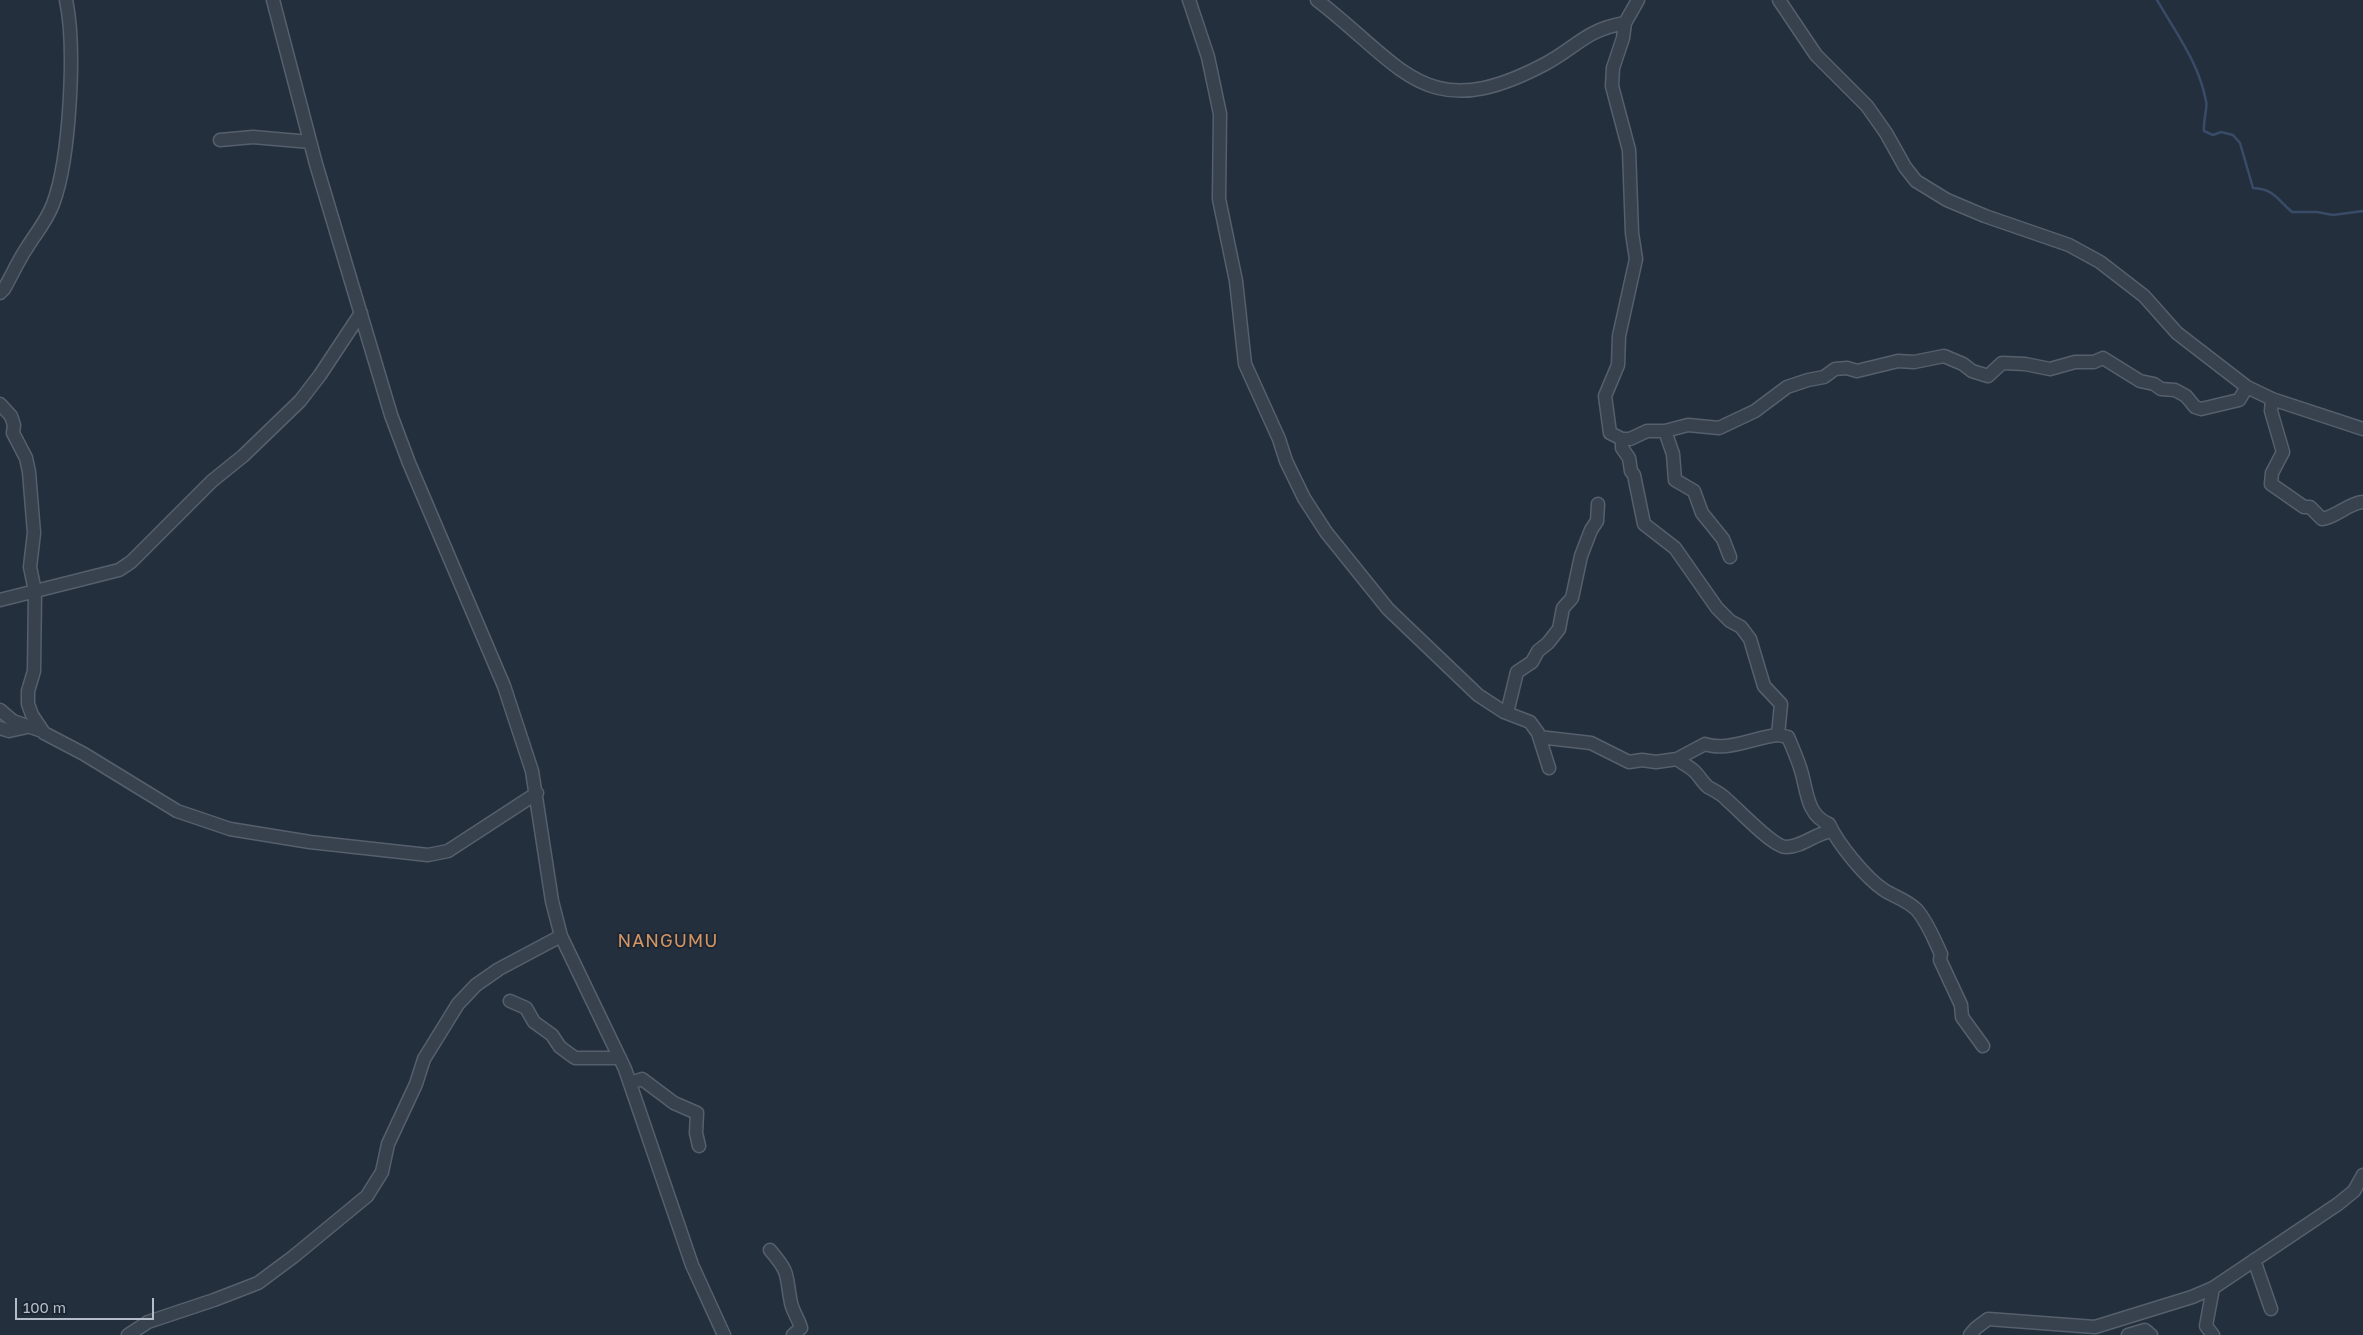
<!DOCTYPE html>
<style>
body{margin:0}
#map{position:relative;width:2363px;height:1335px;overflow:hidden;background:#242f3e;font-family:"Golos Text",sans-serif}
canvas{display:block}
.scale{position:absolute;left:15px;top:1298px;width:139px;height:22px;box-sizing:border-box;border:2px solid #b4bcc9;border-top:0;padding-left:6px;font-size:15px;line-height:18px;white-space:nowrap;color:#b4bcc9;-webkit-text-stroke:4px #1d2633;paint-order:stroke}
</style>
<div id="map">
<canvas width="2363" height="1335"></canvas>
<div class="scale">100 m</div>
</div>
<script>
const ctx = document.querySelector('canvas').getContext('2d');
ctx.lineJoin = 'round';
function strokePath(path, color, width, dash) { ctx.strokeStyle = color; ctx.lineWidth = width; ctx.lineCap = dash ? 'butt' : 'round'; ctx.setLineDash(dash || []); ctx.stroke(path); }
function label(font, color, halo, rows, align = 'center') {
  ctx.font = font + ' "Golos Text",sans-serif'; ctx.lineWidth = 4; ctx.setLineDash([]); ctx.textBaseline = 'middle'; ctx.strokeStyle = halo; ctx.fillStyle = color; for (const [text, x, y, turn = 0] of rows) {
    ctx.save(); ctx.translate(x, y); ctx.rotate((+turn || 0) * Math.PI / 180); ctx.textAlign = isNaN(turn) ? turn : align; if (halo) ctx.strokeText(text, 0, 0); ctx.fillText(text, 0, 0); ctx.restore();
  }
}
const stream = new Path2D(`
 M2157,0C2176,33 2199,63 2206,101C2208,107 2203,121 2204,131L2213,135L2221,132L2233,135L2240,143L2253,188C2274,189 2277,199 2292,212H2317L2333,215L2363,211`);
const minor = new Path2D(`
 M273,0L316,164L391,415L409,463L504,686L532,771L552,901L561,936L625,1069L692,1265L724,1335
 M1189,0L1208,57L1220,114L1219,199L1236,281L1245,364L1279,439L1286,461L1304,498L1326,532L1388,609L1478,695L1504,712L1530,722L1538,733L1549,768
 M1317,0C1404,67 1426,127 1545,64C1577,47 1585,30 1625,23
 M1638,0L1625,23L1623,38L1613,68L1612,86L1629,150L1632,233L1636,259L1619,336L1618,365L1605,396L1610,433L1622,439H1630L1647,431H1665L1688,425L1719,428L1755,411L1787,387L1808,380L1824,377L1835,369L1847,368L1857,371L1898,361L1914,362L1944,356L1963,364L1972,371L1988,376L2002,363L2025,364L2050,369L2075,362H2094L2103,358L2140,381L2154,384L2161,389L2175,390L2186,396L2195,407L2201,409L2239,400L2247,387
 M1779,0L1816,55L1867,106L1886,133L1905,167L1916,181L1947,200L1985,216L2069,245L2100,262L2144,296L2177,333L2247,387L2272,399L2363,429
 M220,140L253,137L310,142
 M0,293L4,289C12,275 19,259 28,246C37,232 47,220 53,204C70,159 76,47 66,0
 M2272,399L2271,411L2283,452L2272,473L2271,484L2304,507H2310L2322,519C2337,517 2348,503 2363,502
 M0,404L11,416L14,425L13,433L26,458L29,472L34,533L30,567L35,591L34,671L28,691V704L32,715L44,733L84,754L177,811L230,829L310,842L428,855L448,851L537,793
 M1665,431L1673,454L1675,480L1694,491L1702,513L1723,539L1730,557
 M1622,439V448L1629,458L1631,471L1634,475L1644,524L1675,548L1717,608L1730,621L1741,627L1750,639L1764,686L1781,704L1778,735L1788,737C1793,749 1799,762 1802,774C1807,793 1808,816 1829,824C1838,844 1866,878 1884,890C1895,897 1907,900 1917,910C1928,923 1934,939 1941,954L1940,960L1961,1005L1962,1017L1983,1046
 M0,600L119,570L131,562L212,481L243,456L300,401L320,375L361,313
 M0,710L13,721L42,731
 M1507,713L1517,672L1532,662L1538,651L1548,643L1559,629L1563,608L1572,598L1581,556L1591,530L1597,521L1598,504
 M0,728L9,731L27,727
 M1539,737L1591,743L1629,762L1642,760L1656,762L1677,759C1682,763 1688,766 1693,770C1699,775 1702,782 1708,787C1715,791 1722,794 1727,800C1737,808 1773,847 1786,847C1803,847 1815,833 1832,831
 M1677,759L1705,744C1726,752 1756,737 1778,735
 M510,1001L526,1008L534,1022L552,1035L560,1047L575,1058H620
 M630,1083L642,1079L674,1103L697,1113L696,1133L699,1146
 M770,1250C791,1275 785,1273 791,1303C793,1312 799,1320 801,1328L793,1335
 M2254,1260L2271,1309
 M128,1335L148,1322L214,1300L258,1283L293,1257L367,1196L382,1172L388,1144L416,1084L424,1059L458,1004L476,985L499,969L561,936
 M1970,1335L1976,1328L1988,1319L2095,1327L2192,1297L2213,1288L2338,1204L2354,1191L2363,1175
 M2128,1335L2145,1330L2151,1335
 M2213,1335L2206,1326L2213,1288`);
const quarterNames = [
 ["NANGUMU",668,941]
];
strokePath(stream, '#394c67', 2.5);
strokePath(minor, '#565f6c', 15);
strokePath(minor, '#38414e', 12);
ctx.letterSpacing = '1px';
label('18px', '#d59563', '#1d2633', quarterNames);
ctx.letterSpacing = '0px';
</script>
